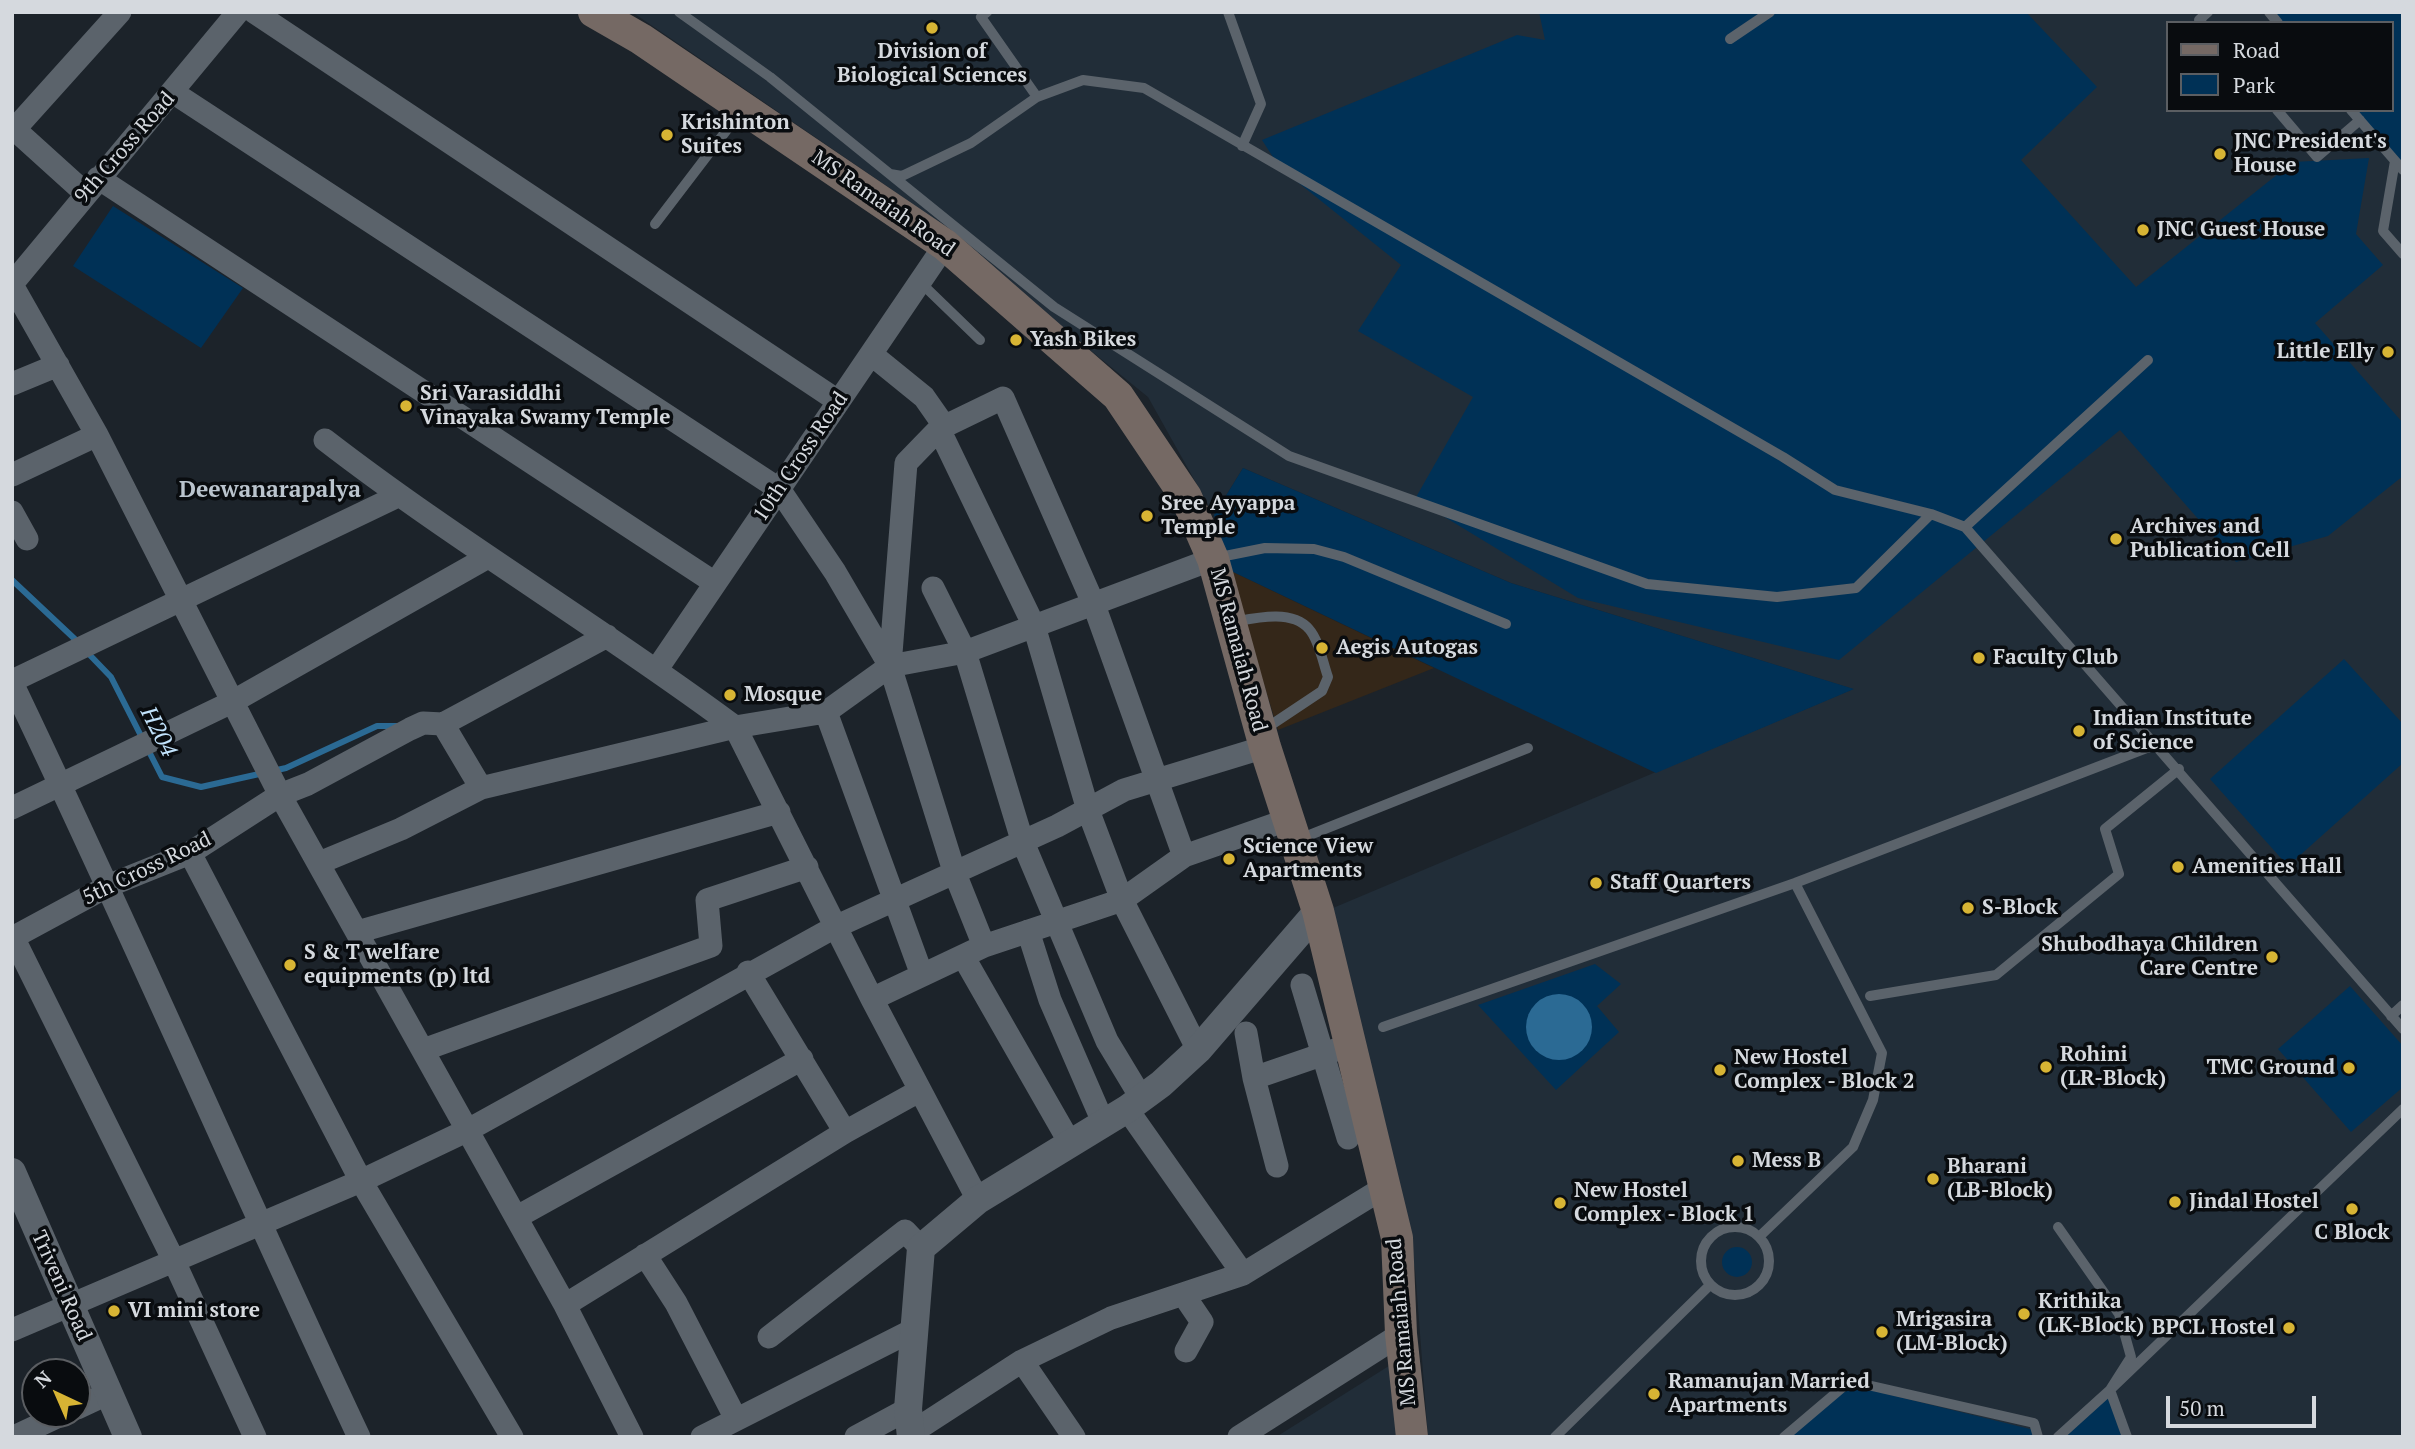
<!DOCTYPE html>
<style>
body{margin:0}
#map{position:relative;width:2415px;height:1449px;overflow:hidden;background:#1c232a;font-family:"PT Serif",serif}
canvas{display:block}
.frame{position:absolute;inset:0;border:14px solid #d5d9de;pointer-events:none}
.legend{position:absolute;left:2166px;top:21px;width:228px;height:91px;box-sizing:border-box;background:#090c0f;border:2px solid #5b5e62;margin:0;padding:9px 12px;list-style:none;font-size:21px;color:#d5d9de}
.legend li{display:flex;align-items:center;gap:14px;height:35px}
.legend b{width:35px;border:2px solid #5b5e62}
.north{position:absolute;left:21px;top:1358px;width:70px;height:70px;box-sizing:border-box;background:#090c0f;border:2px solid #5b5e62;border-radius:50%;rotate:316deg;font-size:19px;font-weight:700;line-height:28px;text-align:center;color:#d5d9de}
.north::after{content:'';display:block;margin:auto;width:24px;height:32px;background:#d7b434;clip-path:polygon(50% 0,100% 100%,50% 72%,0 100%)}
.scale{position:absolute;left:2166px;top:1396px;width:150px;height:32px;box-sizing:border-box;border:4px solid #d5d9de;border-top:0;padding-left:9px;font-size:21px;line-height:24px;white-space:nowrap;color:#d5d9de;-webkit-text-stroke:5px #090c0f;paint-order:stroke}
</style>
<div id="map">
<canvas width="2415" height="1449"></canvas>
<div class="frame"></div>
<ul class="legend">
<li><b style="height:9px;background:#756964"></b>Road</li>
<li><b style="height:19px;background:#003156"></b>Park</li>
</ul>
<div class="north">N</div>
<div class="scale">50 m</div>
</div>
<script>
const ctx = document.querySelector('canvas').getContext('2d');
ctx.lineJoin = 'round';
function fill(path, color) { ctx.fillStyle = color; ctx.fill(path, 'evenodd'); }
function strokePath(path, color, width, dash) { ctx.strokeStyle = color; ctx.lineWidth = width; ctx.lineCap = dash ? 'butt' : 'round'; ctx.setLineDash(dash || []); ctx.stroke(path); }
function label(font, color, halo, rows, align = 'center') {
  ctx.font = font + ' "PT Serif",serif'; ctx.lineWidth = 7; ctx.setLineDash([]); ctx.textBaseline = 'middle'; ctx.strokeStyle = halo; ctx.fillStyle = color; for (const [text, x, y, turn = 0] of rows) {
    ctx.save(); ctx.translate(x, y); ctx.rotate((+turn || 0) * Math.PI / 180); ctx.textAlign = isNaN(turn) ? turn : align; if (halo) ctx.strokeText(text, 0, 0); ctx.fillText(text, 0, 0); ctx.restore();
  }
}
const commercial = new Path2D(`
 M1229,570L1350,628L1434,668L1278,730Z`);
const built = new Path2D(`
 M632,12H2403V1437H1428L1415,1269L1333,908L1853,689L1511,583L1243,468L1214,515L1148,397L891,189ZM2168,23H2392V110H2168Z
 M1392,1364L1399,1437H1276Z`);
const green = new Path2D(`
 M1539,12H2026L2097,87L2021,160L2136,287L2293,162L2369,158L2356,234L2383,265L2315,323L2403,423V476L2328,536L2236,562L2120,430L1839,660L1578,598L1415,499L1473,397L1358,331L1401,265L1280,168L1262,140L1517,35L1545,40Z
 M2270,12H2403V167L2354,110H2392V23H2279Z
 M113,206L243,288L201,348L73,266Z
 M1243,468L1511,583L1854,689L1656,773L1229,570L1214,515Z
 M2344,659L2403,724V763L2288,866L2210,779Z
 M1595,964L1621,984L1597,1006L1619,1032L1556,1090L1478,1005Z
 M2350,986L2403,1046V1087L2351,1132L2278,1049Z
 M1722 1262a15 15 0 1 1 30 0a15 15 0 1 1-30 0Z
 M1850,1385L2034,1430L2035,1437H1790Z
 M2108,1398L2122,1437H2065Z`);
const water = new Path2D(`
 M1526 1027a33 33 0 1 1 66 0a33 33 0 1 1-66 0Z`);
const stream = new Path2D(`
 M12,580L78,642
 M85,650L111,677L162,777L201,787L286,768L377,726H399`);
const service = new Path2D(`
 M679,12L770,77L1054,307L1289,456L1647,584L1777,597L1856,588L1931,514
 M987,12L981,17L1037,97L1083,80L1144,88L1783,457L1835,490L1931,514L1965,527L2403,1029
 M1228,12L1261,104L1242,146
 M2269,12L2278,23
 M2202,23L2199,20L2208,12
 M1730,39L1770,12
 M2277,110L2317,157L2360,120
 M2351,110L2403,170
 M2395,161L2383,231L2403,254
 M890,174L902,176L971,143L1037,97
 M655,224L742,110
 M920,282L980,340
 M1965,527L2148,360
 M1215,558L1265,548L1314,549L1344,557L1506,624
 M1233,622C1255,618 1292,609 1309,629C1319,640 1323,663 1328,677L1322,691L1265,729
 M1297,840L1528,748
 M1870,996L1996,975L2119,874L2105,829L2179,769
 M2391,1016L2403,1005
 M1383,1027L1795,883L2157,744
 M1701 1261a34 34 0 1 1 68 0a34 34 0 1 1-68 0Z
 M2058,1227L2119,1314L2131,1357L2110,1390L2058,1437
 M1760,1236L1853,1147L1873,1100L1882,1053L1795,883
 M1555,1437L1710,1285
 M1784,1437L1850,1381L2034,1423L2038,1437
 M2127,1437L2110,1390L2403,1109`);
const minor = new Path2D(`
 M254,12L838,401
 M174,93L779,489L835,572L890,666L954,871L984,946
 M12,127L85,193
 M12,132L120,12
 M98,178L715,583
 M12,284L238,12
 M12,285L97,435L280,795L565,1305L632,1437
 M871,354L924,397L945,427
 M12,384L58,365
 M939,429L1034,626L1088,810L1122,900L1198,1050
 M325,440C457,542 601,627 735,727L826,712L890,666L965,652L1213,559
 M12,475L97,435
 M12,512L27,539
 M933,588L965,652L1022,840L1107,1041L1142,1099
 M890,666L906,463L939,429L1003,398L1094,605L1184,856
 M657,669L945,245
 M12,681L398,496
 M12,683C132,933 241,1186 359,1437
 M826,712L922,975
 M481,788L443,724L607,636
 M12,808L232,702L488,557
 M190,853L361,1181L512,1437
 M319,863L401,829L481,788L735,727L872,999L978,1200
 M1028,931L1050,1000L1103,1122
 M357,932L779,812
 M13,937L173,1259L255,1437
 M12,938L110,885L190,853L280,795L308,784L410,729L423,723L443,724
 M963,956L1070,1143
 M748,972L845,1132
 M1302,985L1348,1138
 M872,999L984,946L1122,900L1184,856L1287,820
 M1246,1033L1254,1078
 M423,1050L711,946L707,900L807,867
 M1127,1109L1243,1274L1385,1187
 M1277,1166L1254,1078L1350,1045
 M517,1217L802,1059
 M645,1255L676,1303L736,1419
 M1183,1294L1202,1322L1186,1351
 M565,1305L845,1132L919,1091
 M12,1330L361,1181L468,1130L835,927L1057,826L1124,790L1265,747
 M769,1337L905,1231L921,1248
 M1022,1361L1074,1437
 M77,1408L109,1393
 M911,1433L1022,1361L1111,1318L1243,1274
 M14,1437L63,1414
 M702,1437L915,1329
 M856,1437L908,1409
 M1239,1437L1401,1334`);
const tertiary = new Path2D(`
 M12,1172L128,1437
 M911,1437L908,1409L921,1248L978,1200L1127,1109L1161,1084L1198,1050L1318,911`);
const secondary = new Path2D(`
 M594,12L641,39L945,245L1118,396L1186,497L1213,559L1265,747L1318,911L1397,1238L1401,1334L1412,1437`);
const markers = [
 [932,28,7,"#d7b434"],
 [667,135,7,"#d7b434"],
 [2220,154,7,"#d7b434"],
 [2143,230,7,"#d7b434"],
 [1016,340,7,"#d7b434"],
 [2388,352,7,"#d7b434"],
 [406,406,7,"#d7b434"],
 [1147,516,7,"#d7b434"],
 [2116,539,7,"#d7b434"],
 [1322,648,7,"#d7b434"],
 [1979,658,7,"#d7b434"],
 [730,695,7,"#d7b434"],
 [2079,731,7,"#d7b434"],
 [1229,859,7,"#d7b434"],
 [2178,867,7,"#d7b434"],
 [1596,883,7,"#d7b434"],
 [1968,908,7,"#d7b434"],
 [2272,957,7,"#d7b434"],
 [290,965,7,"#d7b434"],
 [2046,1067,7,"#d7b434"],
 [2349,1068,7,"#d7b434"],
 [1720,1070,7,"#d7b434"],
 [1738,1161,7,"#d7b434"],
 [1933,1179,7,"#d7b434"],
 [2175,1202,7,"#d7b434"],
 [1560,1203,7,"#d7b434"],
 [2352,1209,7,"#d7b434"],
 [114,1311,7,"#d7b434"],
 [2024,1314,7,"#d7b434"],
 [2289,1328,7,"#d7b434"],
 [1882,1332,7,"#d7b434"],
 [1654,1394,7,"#d7b434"]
];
const poiNames = [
 ["Division of",932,52,"center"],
 ["Biological Sciences",932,76,"center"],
 ["Krishinton",681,123],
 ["Suites",681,147],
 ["JNC President's",2234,142],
 ["House",2234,166],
 ["JNC Guest House",2157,230],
 ["Yash Bikes",1030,340],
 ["Little Elly",2374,352,"right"],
 ["Sri Varasiddhi",420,394],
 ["Vinayaka Swamy Temple",420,418],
 ["Sree Ayyappa",1161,504],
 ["Temple",1161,528],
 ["Archives and",2130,527],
 ["Publication Cell",2130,551],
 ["Aegis Autogas",1336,648],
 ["Faculty Club",1993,658],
 ["Mosque",744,695],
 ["Indian Institute",2093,719],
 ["of Science",2093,743],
 ["Science View",1243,847],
 ["Apartments",1243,871],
 ["Amenities Hall",2192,867],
 ["Staff Quarters",1610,883],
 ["S-Block",1982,908],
 ["Shubodhaya Children",2258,945,"right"],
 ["Care Centre",2258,969,"right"],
 ["S & T welfare",304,953],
 ["equipments (p) ltd",304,977],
 ["Rohini",2060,1055],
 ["(LR-Block)",2060,1079],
 ["New Hostel",1734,1058],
 ["Complex - Block 2",1734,1082],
 ["TMC Ground",2335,1068,"right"],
 ["Mess B",1752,1161],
 ["Bharani",1947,1167],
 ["(LB-Block)",1947,1191],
 ["New Hostel",1574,1191],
 ["Complex - Block 1",1574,1215],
 ["Jindal Hostel",2189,1202],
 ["C Block",2352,1233,"center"],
 ["Krithika",2038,1302],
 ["(LK-Block)",2038,1326],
 ["VI mini store",128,1311],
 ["Mrigasira",1896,1320],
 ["(LM-Block)",1896,1344],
 ["BPCL Hostel",2275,1328,"right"],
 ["Ramanujan Married",1668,1382],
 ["Apartments",1668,1406]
];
const streetNames = [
 ["9th Cross Road",125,148,-49],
 ["MS Ramaiah Road",883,204,35],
 ["10th Cross Road",801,457,-56],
 ["MS Ramaiah Road",1238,650,75],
 ["5th Cross Road",147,869,-26],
 ["Triveni Road",61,1286,66],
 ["MS Ramaiah Road",1402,1322,-95]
];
const neighbourhoodNames = [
 ["Deewanarapalya",270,490]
];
const waterNames = [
 ["H204",158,732,63]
];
fill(commercial, '#342719');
fill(built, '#212d38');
fill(green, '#003156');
fill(water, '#2b6a94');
strokePath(stream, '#2b6a94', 6);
strokePath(service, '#5b636b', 10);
strokePath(minor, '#5b636b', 23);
strokePath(tertiary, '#5b636b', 28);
strokePath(secondary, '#756964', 32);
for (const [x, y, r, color] of markers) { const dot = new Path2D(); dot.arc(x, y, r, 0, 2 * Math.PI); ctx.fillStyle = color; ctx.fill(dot); strokePath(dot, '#090c0f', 2.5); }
label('bold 21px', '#d5d9de', '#090c0f', poiNames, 'left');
label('21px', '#d5d9de', '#090c0f', streetNames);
label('bold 23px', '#bac4cd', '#090c0f', neighbourhoodNames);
label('italic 23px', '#c2e3fc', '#090c0f', waterNames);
</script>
